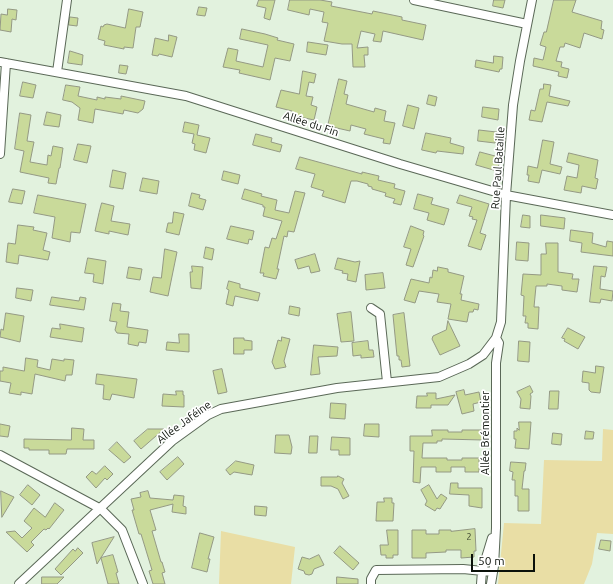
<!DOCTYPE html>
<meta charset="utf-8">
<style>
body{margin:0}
#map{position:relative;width:613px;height:584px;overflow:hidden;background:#e2f2de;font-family:Ubuntu,sans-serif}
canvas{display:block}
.scale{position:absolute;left:471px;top:554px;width:64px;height:18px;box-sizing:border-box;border:2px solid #0b110a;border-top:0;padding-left:5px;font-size:12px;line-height:14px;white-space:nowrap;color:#0b110a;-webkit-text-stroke:3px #fff;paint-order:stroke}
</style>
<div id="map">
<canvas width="613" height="584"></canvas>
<div class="scale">50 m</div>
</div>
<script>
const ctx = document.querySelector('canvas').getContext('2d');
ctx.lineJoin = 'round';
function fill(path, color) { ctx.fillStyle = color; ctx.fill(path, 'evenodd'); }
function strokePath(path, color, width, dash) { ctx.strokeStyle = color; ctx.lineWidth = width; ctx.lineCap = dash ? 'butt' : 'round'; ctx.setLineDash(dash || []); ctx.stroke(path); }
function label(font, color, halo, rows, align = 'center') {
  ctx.font = font + ' Ubuntu,sans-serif'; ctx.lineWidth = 3.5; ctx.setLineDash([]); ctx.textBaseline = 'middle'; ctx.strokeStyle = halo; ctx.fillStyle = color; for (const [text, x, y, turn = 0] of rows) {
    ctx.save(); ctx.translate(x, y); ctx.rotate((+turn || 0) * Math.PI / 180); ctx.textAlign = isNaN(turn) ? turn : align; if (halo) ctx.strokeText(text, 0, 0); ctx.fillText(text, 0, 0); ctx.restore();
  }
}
const green = new Path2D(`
 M603,429L613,430V534L597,533L592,564L584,584H498L504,523L541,524L544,460L602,461Z
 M221,531L295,547L291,584H219Z`);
const building = new Path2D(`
 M259,0H275L270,20L264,18L266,8L257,6Z
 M290,0H320L332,2L331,6L372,14L373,11L402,17V20L426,25L423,40L383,31L381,42L373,41L375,34L361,31L357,48L368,47V55H364L365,67H353L352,44H342L324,41L328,23L322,22L324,12L310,9L309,15L288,10Z
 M494,0H505L503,8L493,6Z
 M554,0H576L572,12L602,21L601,29L604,30L602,39L584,33L580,48L565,43L564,47H560L556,61L562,62L561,67L569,69L567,78L558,76L559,72L533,66L534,58L543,60L546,47L540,45L544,32H546Z
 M199,7L207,8L205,16L197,15Z
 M8,9L17,10L16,20L12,19L11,32L0,30L1,14L7,15Z
 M129,9L143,12L140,27H136L133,48L124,47V49L104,45L105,41L98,39L101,26L103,27L104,25L107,24L125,28Z
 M70,17L78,18L77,26L69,25Z
 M242,29L265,34L278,38L277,40L294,44L290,61L275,58L270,80L239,73L240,70L223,67L228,48L238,50L236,61L263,67L268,45L240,39Z
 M169,35L177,37L172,57L159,54L158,56L152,55L155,38L168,41Z
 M308,42L328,45L326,55L307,52Z
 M70,51L83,55L82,65L68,63Z
 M494,56L503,57L502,69H500L499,72L475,67L476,60L493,63Z
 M120,65L128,66L126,74L119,73Z
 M303,71L316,74L314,83L309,82L306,96L313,97L311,105L317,107L314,120L291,115L292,111L276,107L281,90L299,94Z
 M339,79L347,81L344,94L348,95L346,104L374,112L375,108L386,111L384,121L395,123L390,144L383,143L384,139L364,134L366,129L351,125L350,131L328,126Z
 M23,82L36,85L33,98L20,96Z
 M544,84L551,85L549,96L570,101L568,106L547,102L542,122L529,120L531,110L535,111L540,89H543Z
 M66,85L80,87L78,96L97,100V97L105,99V97L121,99V96L145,101L143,109L138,113L124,110L123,114L95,109L93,123L78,120L80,108L72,102L63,100Z
 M429,95L437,97L435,106L427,104Z
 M408,105L419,108L414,129L403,126Z
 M483,107L499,109L498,120L482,117Z
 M47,112L61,115L59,127L44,125Z
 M20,113L31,115L27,141L34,142L30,162L47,165L48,155L51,156L53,146L63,148L60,168H59L56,184L48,183L49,178L20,172L24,151L15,149Z
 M185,122L199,125L197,135L210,138L206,153L194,150L195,144L192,143L194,134L183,132Z
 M479,130L505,133V139L496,138L495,143L478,141Z
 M426,133L451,138L450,143L464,147L463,154L437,151L436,153L422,150Z
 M256,134L272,138L271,142L282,145L280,152L253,145Z
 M543,140L554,142L550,164L562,167L560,174L542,170L539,183L528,181L529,175H527L528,166L537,168Z
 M78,144L91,146L87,163L74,160Z
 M480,152L495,156L493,162L499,164L497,171L476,165Z
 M569,153L598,160L595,178L598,179L596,189L582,186L581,193L564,190L567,176L577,178L579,165L567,162Z
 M300,157L362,174V172L379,176L378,180L395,184L394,188L405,191L401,205L393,203L395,199L385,196L386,193L372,189V187L368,186V184L357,181H351L345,203L322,196L324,191L311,187L315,174L296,169Z
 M113,170L126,173L123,189L110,187Z
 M224,171L240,175L238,184L222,180Z
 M143,178L159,181L157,194L140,191Z
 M13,189L25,191L22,204L9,202Z
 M245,189L262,194L261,196L277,200L275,210L289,213L295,191L305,193L294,232L288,231L287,237L284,236L277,269H279L276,279L263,276L264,273H260L265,247L269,248L272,238L276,239L282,221L263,216L265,207H263V205L242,199Z
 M192,193L200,195L199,198L206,200L203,210L189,206Z
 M418,194L433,198L431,204L449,209L444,225L427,220L429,213L414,209Z
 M38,195L86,204L80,233L71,232L70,242L52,238L55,217L34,213Z
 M460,195L489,204L480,233L486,235L481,250L468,246L477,220L472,219L473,217L469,216L472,207L457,203Z
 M102,203L114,206L111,221L130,224L128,235L109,231V234L95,231L99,213Z
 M174,212L184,214L179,235L166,232L168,223H172Z
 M523,215L530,216V228L521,227Z
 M541,215L565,218L564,229L541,226Z
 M18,225L34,227L33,230L47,233L43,250L50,252L48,260L19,255L18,264L6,262L8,243L15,244Z
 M231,226L254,231L252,240L249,239L248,244L227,239Z
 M411,226L424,231L423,235L424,236L413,267L406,265L411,249L404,247Z
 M571,230L593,233L592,243L606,247L607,241L613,242V256L581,252L582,243L570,241Z
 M517,242L529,243L528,261L516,260Z
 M546,243H558V272L573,274L572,279H579L577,292L562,290V286L547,284V286H536L534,307H539L538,329L528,328V323H525L526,316H523L524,296L521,295L523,274L541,275V254H546Z
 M206,247L214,249L212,260L204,258Z
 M165,249L177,252L168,296L150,292L153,277L161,278Z
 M315,254L320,271L311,273L309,266L298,269L295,260Z
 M88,258L106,261L103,284L93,282L94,274L85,273Z
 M338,258L355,262L360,261L356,282L347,280L348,274L342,273L343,271L335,269Z
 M192,266L203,267L201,289L191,288L190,272H192Z
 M594,266L607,267L605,277L601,276L600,289L613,291L612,301L601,299L600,303L590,302Z
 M129,267L142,269L140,280L127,278Z
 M438,267L448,269V272L464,276L460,294H462L461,300L479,304L478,310L474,309L473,312H469L467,322L448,319L451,304L437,302L439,294L419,291L415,303L404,300L411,279L429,283L430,277L432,278L433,270L437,271Z
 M383,273L385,288L366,290L365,275Z
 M229,281L240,284V288L260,293L258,301L235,296L233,306L226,304L229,290L227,289Z
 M17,288L33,290L31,301L16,298Z
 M52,297L79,301L80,297L86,298L84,310L50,305Z
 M113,303L121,304L120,311L129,312L127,327L148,330L146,343L139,342L138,346L128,344L129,334L117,333L115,330L117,322L110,321Z
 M290,306L300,308L299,316L289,314Z
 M351,312L354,341L341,342L337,314Z
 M6,313L24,316L20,342L0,337L1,329L3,330Z
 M404,313L410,366L402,367L401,360H399V356H397L393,315Z
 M448,321L460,346L440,355L432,339L433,336L446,330Z
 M60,324L84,328L82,342L50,337L52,328L60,329Z
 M568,328L585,337L578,349L564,341L565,339L562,338Z
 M179,334H189V352L166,350L167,342L179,343Z
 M282,337L290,339L284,361L286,367L275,369L272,362L278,340L281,341Z
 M234,338H244V340L252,341V350H244V354H234Z
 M368,341L369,350H373L374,357L361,358V355L353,356L352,343Z
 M519,341L530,342L529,362L518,361Z
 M314,345L338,347L337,356L318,357L320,374L311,375Z
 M26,358L38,360L37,367L50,370L52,359L64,361V359L74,360L72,375H66L65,381L35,374L32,394L21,392V395L9,393L11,383L0,381V371H3V367L24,371Z
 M596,366L604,367L600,393L591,392L589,390V383L582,382L583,371L595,373Z
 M222,369L227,392L218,394L213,371Z
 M97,374L137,379L134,398L112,394L110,400L103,399L104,385L96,384Z
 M530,386L533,392L530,394L531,396L530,409L520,408L521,399L517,392Z
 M464,390L465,395L479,392L481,402L473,404L474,411L462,414L456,392Z
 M176,391H183V395H184V407L162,406L163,394L176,395Z
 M550,391H559L558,409H549Z
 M427,393H436V399L455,395L448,405H431V408H416L417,396H427Z
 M331,403L346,404L345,419L330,418Z
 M519,422H531L529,449L515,448L516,439H514V431H517V428L519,430Z
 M0,424L10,426L8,437L0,436Z
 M365,424H379V437L364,436Z
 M72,428L84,429L83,440H94V449H67L66,454H49V450H29V448H24V439L71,440Z
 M148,429H164L141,449L134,441Z
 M432,430H448V432H462V430H483V440L442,439V441H437V443H423L422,458H447V460H462V458H479V472H465V467H451V472H436V467H421L420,483L413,482L414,451H410V436H432Z
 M586,431L594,432L593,439H585Z
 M553,433L562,434L561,445L552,444Z
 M276,435H289L292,447L291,454L275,453Z
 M310,436H318L317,453H309Z
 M332,437L350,438V455H339V450H331Z
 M117,442L131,457L124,463L109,450Z
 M178,457L184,464L167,480L160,472Z
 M236,461L254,465L252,475L234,472L230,475L226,470Z
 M511,462L526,463L525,471H524L522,489H529V511H518V496H515V480H512L513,472L510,471Z
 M105,466L113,474L107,480L105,478L96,488L86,477L92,471L96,474Z
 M338,476L344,479L342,483L349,496L343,499L338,489L331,486H321V477H337Z
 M451,483H458V488H482V508L469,506V495L450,494Z
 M28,485L40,495L32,505L20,495Z
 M429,485L437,499L441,494L447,498L440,509L437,508L435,511L425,505L427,501L421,490Z
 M1,491L14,497L2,517Z
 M148,491L150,498L173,500L174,495L184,496L183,506L186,507V514L172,512L173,504L150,510L156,530L152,531L161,562H162L165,572L162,573L165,584H153L149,571L152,570L141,534H139L132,510H134L131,499L141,497L140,493Z
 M384,498H392V503H394L393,521H376L377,502H384Z
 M55,503L64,510L49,529L48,528L46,530L44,529L31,542L34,545L27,552L6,532L15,531L22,538L32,528L24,521L34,508L45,517Z
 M255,506L267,507L266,516L255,515Z
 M475,529L476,551H474V557L461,558V550H446V552L426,553V558H412V530H426V534H439V530H451V531Z
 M387,530H398V555H393V558H386V555H381L380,545H388Z
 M200,533L214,537L208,559H210L207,572L192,568Z
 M114,537L97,564L92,543Z
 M601,540L611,541L610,551L599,549Z
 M340,546L359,563L353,570L334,553Z
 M78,548L83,553L61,575L55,569L73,549L75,551Z
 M113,555L118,572L116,573L119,584H108L101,558Z
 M319,555L324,565L314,569L312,574L309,575L305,574L304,571L298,569L302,557L309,559Z
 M42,577H64L57,584H42Z
 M337,577L358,579V584H337Z`);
const minor = new Path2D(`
 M414,0L527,24
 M0,62L186,96L400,164L506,195L613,215
 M57,72L67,0
 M0,154L6,63
 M371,308L380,314L387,382
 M0,455L101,509L122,530L143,584
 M19,584L172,441L208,415L221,409L337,388L439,377L469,364L483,355L496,338L501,322L506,195L513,105L520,61L532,0
 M371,584V579L376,570L463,569L493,572
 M481,584L482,571L492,538
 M491,584L494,566L496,528V363L499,343L496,338`);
const numberNames = [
 ["2",469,537]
];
const streetNames = [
 ["Allée du Fin",311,124,18],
 ["Rue Paul Bataille",498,168,-86],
 ["Allée Jaféine",184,422,-36],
 ["Allée Brémontier",485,433,-90]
];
fill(green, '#e9dea5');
fill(building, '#c9da9a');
strokePath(building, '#949984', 1);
strokePath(minor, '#5a6857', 10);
strokePath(minor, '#fff', 8);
label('9px', '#3a432e', null, numberNames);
label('11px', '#0b110a', '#fff', streetNames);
</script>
